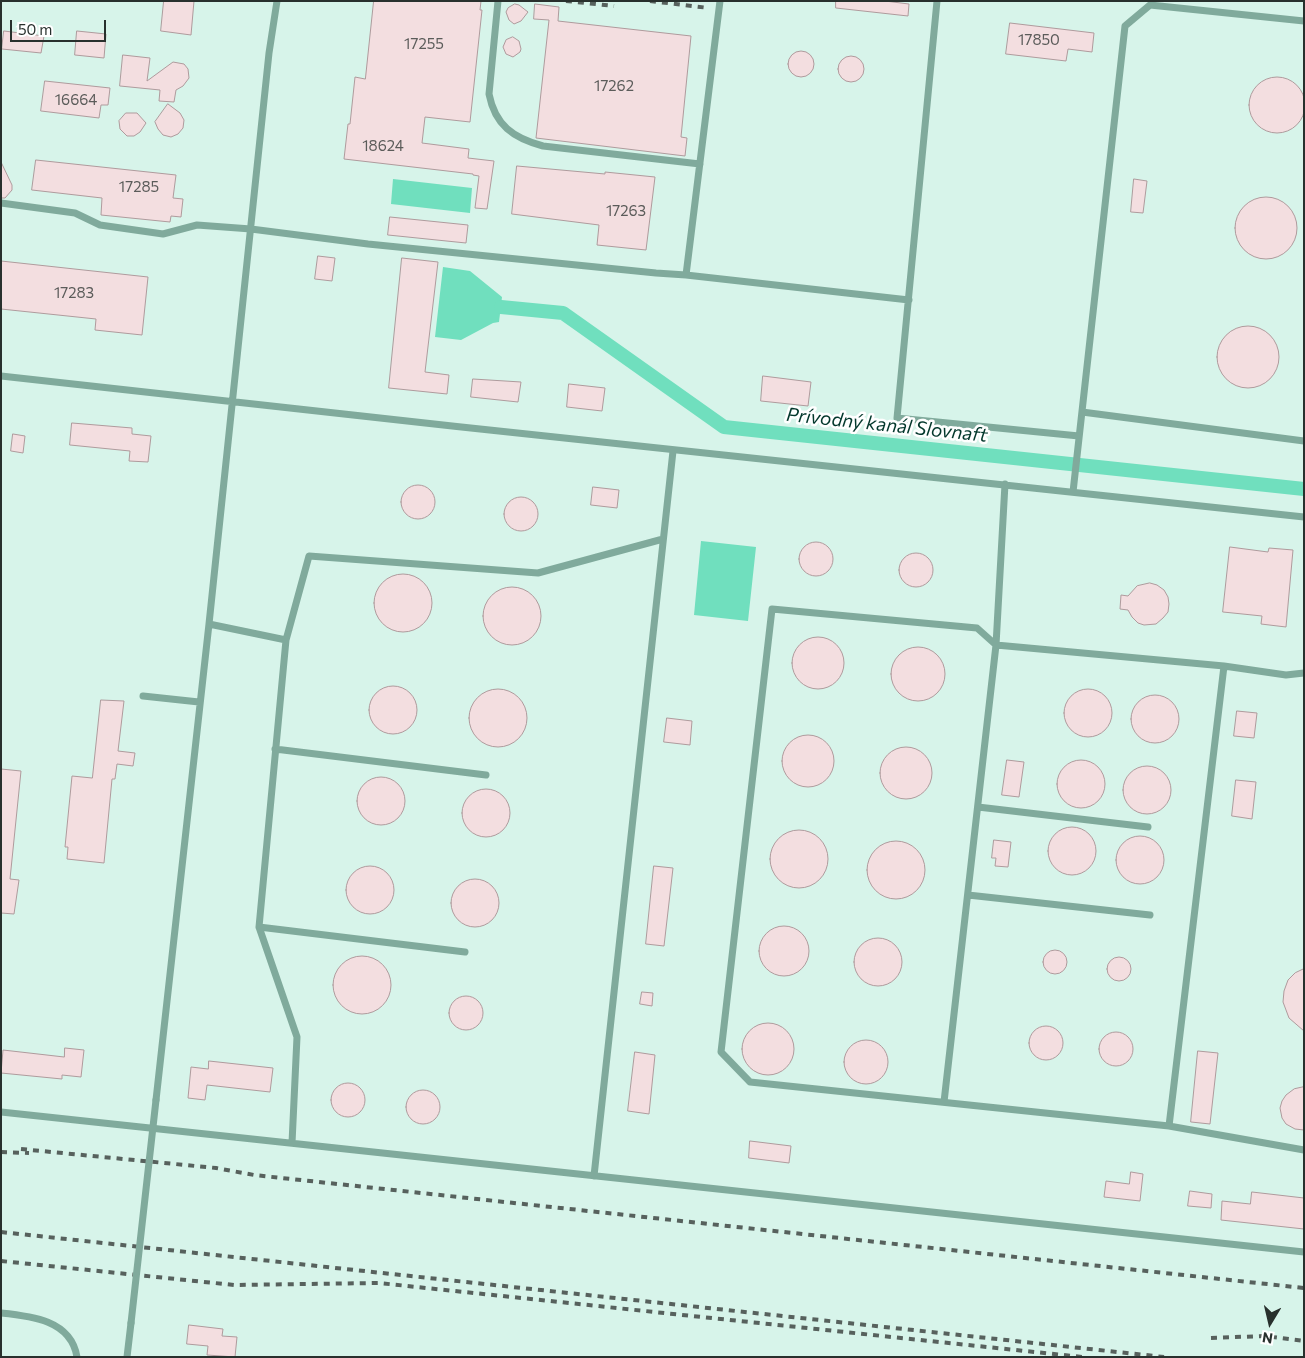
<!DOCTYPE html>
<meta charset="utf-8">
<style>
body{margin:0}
#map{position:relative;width:1305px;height:1358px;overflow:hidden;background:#eefef8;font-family:Commissioner,sans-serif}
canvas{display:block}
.frame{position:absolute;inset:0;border:2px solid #28302d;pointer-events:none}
.north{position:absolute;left:1245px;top:1298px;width:50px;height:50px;-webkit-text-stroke:4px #fff;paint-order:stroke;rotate:189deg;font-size:14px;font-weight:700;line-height:20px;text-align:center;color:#28302d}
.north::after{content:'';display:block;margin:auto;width:18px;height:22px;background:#28302d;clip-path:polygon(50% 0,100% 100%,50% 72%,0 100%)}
.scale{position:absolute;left:10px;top:20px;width:96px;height:22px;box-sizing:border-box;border:2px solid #28302d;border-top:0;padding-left:6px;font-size:15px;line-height:18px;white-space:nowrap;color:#28302d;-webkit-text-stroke:4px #fff;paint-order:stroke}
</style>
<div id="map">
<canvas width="1305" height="1358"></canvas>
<div class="frame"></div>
<div class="north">N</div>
<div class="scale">50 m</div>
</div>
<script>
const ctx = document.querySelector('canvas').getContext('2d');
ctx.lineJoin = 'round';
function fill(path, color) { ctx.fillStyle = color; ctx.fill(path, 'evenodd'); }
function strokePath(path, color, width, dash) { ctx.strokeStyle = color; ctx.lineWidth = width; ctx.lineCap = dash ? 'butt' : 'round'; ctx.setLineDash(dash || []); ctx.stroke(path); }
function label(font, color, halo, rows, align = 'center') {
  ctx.font = font + ' Commissioner,sans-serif'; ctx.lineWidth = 5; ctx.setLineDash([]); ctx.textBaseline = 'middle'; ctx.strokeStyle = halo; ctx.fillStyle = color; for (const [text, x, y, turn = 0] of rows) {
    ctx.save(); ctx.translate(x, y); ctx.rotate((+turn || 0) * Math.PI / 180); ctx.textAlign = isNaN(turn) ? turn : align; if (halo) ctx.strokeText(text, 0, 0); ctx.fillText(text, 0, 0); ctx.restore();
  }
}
const built = new Path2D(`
 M1,1H1304V1357H1Z`);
const water = new Path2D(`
 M393,179L472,188L470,213L391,204Z
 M443,267L470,271L502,297L499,322L493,323L461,340L435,337Z
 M701,541L756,547L748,621L694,615Z`);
const canal = new Path2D(`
 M501,307L563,313L724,427L1304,489`);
const building = new Path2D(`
 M164,1H194L191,35L161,31Z
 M374,1H481L480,10H482L470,122L425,117L422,143L469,149L468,158L494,161L487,209L475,208L479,176L473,175V174L344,159L348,124H350L355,77L365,79Z
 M836,1H885L909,4L908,16L836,8Z
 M515,4L519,5L528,12L521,21L514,24L509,20L506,12L508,8Z
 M535,4L559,7L558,21L691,36L681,137L687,138L685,156L536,138L549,20L534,19Z
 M1010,23L1094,33L1092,52L1068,49L1066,61L1006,54Z
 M4,31L44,36L41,53L2,49Z
 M77,31L106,34L104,58L75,55Z
 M513,37L519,41L521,49L520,52L513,57L506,54L503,47L506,40Z
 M788 64a13 13 0 1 1 26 0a13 13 0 1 1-26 0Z
 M123,55L150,58L147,81L173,62L184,64L188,69L189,78L183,86L176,90L174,102L159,101L160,90L120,86Z
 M838 69a13 13 0 1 1 26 0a13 13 0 1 1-26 0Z
 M1249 105a28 28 0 1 1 56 0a28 28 0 1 1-56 0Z
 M45,81L110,88L108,105H101L99,118L41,111Z
 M168,104L180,113L184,120L183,128L178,134L171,137L163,135L158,129L155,122Z
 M126,113H137L146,123L140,132L134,136H127L120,129L119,121Z
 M36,160L176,175L173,198L183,199L181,217L171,216L170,222L101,215L102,198L32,190Z
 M1,162L12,185V190L5,198H1Z
 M517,166L605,174V172L655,177L646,250L597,245L599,225L512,214Z
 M1134,179L1147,181L1143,213L1131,212Z
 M1235 228a31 31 0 1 1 62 0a31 31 0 1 1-62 0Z
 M390,217L468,225L466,243L388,235Z
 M318,256L335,258L332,281L315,279Z
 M402,258L438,262L425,372L449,375L447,394L389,388Z
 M1,261L148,277L142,335L95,330L96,319L1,309Z
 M1217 357a31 31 0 1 1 62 0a31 31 0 1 1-62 0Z
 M763,376L811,382L808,406L761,401Z
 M473,379L521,382L518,402L471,397Z
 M569,384L605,388L602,411L567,407Z
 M72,423L132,428V434L151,436L148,462L129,461L130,451L70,445Z
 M13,434L25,436L23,453L11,451Z
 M401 502a17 17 0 1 1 34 0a17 17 0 1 1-34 0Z
 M593,487L619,490L617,508L591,505Z
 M504 514a17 17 0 1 1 34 0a17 17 0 1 1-34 0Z
 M799 559a17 17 0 1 1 34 0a17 17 0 1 1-34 0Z
 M1230,547L1268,552L1269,548L1293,550L1286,627L1261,624L1262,616L1223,612Z
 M899 570a17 17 0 1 1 34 0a17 17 0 1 1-34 0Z
 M374 603a29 29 0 1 1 58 0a29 29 0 1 1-58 0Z
 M1150,583L1157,585L1164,590L1168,597L1169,604L1168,612L1163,618L1156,624L1144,625L1138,623L1132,617L1128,610L1120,609L1121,595L1128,596L1137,586Z
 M483 616a29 29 0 1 1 58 0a29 29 0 1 1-58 0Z
 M792 663a26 26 0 1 1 52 0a26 26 0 1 1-52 0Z
 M891 674a27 27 0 1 1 54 0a27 27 0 1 1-54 0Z
 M369 710a24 24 0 1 1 48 0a24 24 0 1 1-48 0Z
 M1064 713a24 24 0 1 1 48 0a24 24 0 1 1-48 0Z
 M469 718a29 29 0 1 1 58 0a29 29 0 1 1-58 0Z
 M1131 719a24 24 0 1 1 48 0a24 24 0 1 1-48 0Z
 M101,700L124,701L118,751L135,753L133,766L117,764L115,779H112L104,863L67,859L68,847H65L72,776L92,778Z
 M1237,711L1257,713L1254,738L1234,736Z
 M667,718L692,721L690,745L664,742Z
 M782 761a26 26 0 1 1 52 0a26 26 0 1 1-52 0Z
 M880 773a26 26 0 1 1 52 0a26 26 0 1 1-52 0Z
 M1007,760L1024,762L1019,797L1002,795Z
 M1057 784a24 24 0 1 1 48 0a24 24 0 1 1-48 0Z
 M1123 790a24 24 0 1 1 48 0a24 24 0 1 1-48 0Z
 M1,769L21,771L10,879L19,880L14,914L1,913Z
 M357 801a24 24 0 1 1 48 0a24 24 0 1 1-48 0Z
 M1236,780L1256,782L1252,819L1232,816Z
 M462 813a24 24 0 1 1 48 0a24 24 0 1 1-48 0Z
 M1048 851a24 24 0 1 1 48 0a24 24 0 1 1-48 0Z
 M770 859a29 29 0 1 1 58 0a29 29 0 1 1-58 0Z
 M1116 860a24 24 0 1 1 48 0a24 24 0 1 1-48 0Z
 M994,840L1011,842L1008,867L995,866L996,858H992Z
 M867 870a29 29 0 1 1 58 0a29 29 0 1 1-58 0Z
 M654,866L673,868L664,946L646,944Z
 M346 890a24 24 0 1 1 48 0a24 24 0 1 1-48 0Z
 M451 903a24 24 0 1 1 48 0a24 24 0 1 1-48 0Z
 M759 951a25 25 0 1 1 50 0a25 25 0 1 1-50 0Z
 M854 962a24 24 0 1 1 48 0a24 24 0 1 1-48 0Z
 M1043 962a12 12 0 1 1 24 0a12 12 0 1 1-24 0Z
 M333 985a29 29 0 1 1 58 0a29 29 0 1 1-58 0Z
 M1107 969a12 12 0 1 1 24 0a12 12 0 1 1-24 0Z
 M1304,969V1031L1289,1018L1283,1002L1284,991L1288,980L1295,973Z
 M642,992L653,993L652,1006L640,1004Z
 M449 1013a17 17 0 1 1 34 0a17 17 0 1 1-34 0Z
 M742 1049a26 26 0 1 1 52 0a26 26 0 1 1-52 0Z
 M1029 1043a17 17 0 1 1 34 0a17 17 0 1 1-34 0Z
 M1099 1049a17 17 0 1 1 34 0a17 17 0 1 1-34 0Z
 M844 1062a22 22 0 1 1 44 0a22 22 0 1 1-44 0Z
 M65,1048L84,1050L81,1077L62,1075V1079L1,1073L3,1050L64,1057Z
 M1198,1051L1218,1053L1210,1124L1191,1122Z
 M635,1052L655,1055L649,1114L628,1111Z
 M209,1061L273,1068L270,1092L207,1085L205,1100L188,1098L191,1067L208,1069Z
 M331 1100a17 17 0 1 1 34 0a17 17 0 1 1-34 0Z
 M1304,1087V1130L1295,1129L1286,1124L1282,1118L1280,1108L1282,1101L1286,1095L1294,1089Z
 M406 1107a17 17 0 1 1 34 0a17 17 0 1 1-34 0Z
 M750,1141L791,1146L789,1163L749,1158Z
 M1131,1172L1143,1174L1140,1201L1104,1197L1106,1181L1129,1184Z
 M1190,1191L1212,1194L1211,1208L1188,1206Z
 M1252,1192L1304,1198V1229L1221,1220L1222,1201L1250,1204Z
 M189,1325L223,1329L222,1336L237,1337L235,1357L207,1355L208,1346L187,1344Z`);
const lane = new Path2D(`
 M498,1L489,94C495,125 513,138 543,146L700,164
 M937,1L897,418L1079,436
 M1,203L75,213L100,225L163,234L197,225L251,229L368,244L656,273L686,275L720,1
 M686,275L909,300
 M1,376C435,426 870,469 1304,517
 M1082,412L1304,441
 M1073,492L1125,26L1150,5L1304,21
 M209,624L286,640L259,927L297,1037L292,1143
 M286,640L309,556L538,573L663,539
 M1304,673L1286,675L1224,666L996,645L977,628L772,609L721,1052L750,1082L1169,1126L1304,1150
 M143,696L199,702
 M275,749L486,775
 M978,807L1148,827
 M968,895L1150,915
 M259,927L465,952
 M156,1100L209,624L269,53L277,1
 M944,1102L996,645L1005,484
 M1,1112L1304,1252
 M1169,1126L1224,666
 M594,1176L673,451
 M1,1313C31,1316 71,1320 77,1357
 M127,1357L131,1323`);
const rail = new Path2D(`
 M566,1L614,6
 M650,1L709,8
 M21,1149L216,1168L254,1175L1304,1288
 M1,1152L29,1153
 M1,1232L1164,1357
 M1,1261L234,1285L379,1283L1082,1357
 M1211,1338L1264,1336L1304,1341`);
const laneBridge = new Path2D(`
 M131,1323L156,1100`);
const numberNames = [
 ["17850",1039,40],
 ["17255",424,44],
 ["17262",614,86],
 ["16664",76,100],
 ["18624",383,146],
 ["17285",139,187],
 ["17263",626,211],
 ["17283",74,293]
];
const waterNames = [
 ["Prívodný kanál Slovnaft",887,425,6]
];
fill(built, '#d7f4ea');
fill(water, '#70dfbe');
strokePath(canal, '#70dfbe', 14);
fill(building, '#f3dee0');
strokePath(building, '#af9b9d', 1);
strokePath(lane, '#80aa9c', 7);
strokePath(rail, '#57615d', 4, [6, 6]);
strokePath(laneBridge, '#80aa9c', 7);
label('15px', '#5b5c5a', null, numberNames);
label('italic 19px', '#03382c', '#fff', waterNames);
</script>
